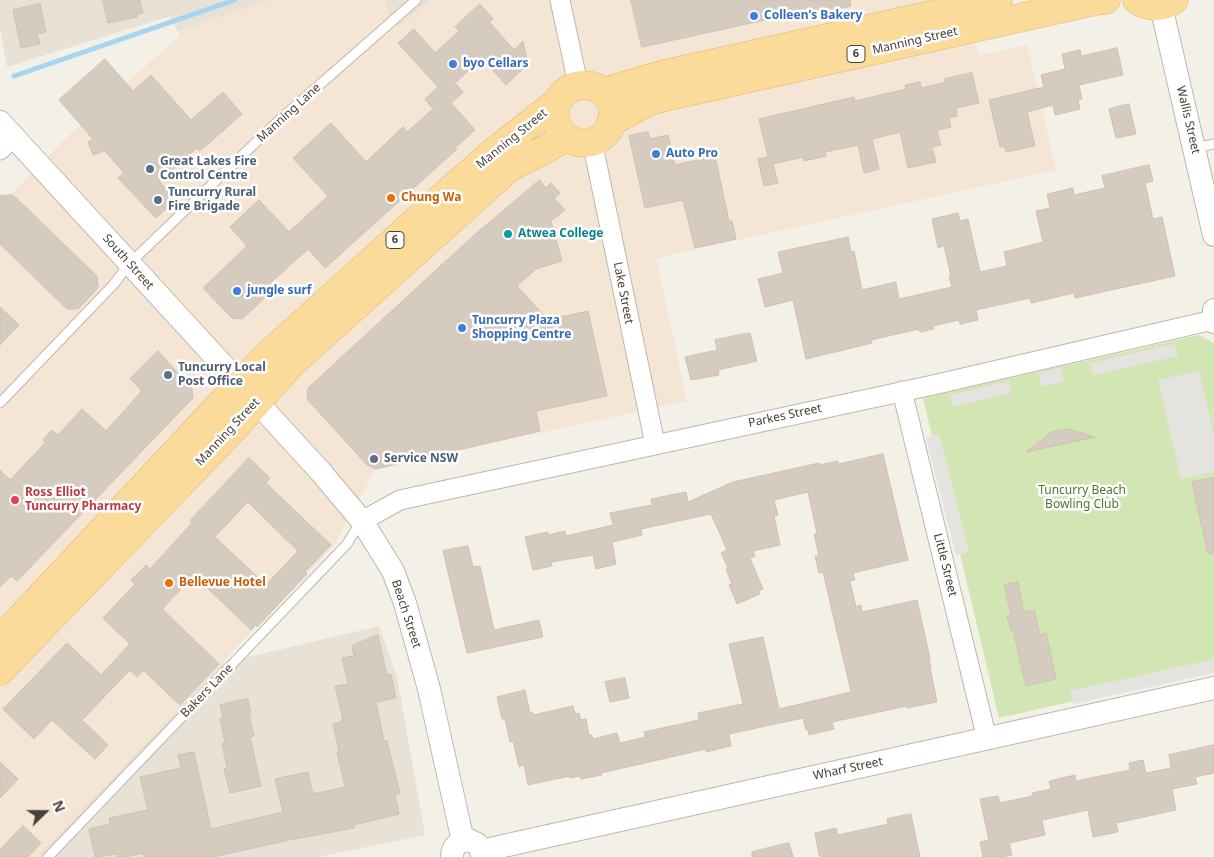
<!DOCTYPE html>
<style>
body{margin:0}
#map{position:relative;width:1214px;height:857px;overflow:hidden;background:#f3f0e8;font-family:"Noto Sans",sans-serif}
canvas{display:block}
.north{position:absolute;left:20px;top:787px;width:50px;height:50px;-webkit-text-stroke:4px #fff;paint-order:stroke;rotate:68deg;font-size:14px;font-weight:700;line-height:20px;text-align:center;color:#474037}
.north::after{content:'';display:block;margin:auto;width:18px;height:22px;background:#474037;clip-path:polygon(50% 0,100% 100%,50% 72%,0 100%)}
</style>
<div id="map">
<canvas width="1214" height="857"></canvas>
<div class="north">N</div>
</div>
<script>
const ctx = document.querySelector('canvas').getContext('2d');
ctx.lineJoin = 'round';
function fill(path, color) { ctx.fillStyle = color; ctx.fill(path, 'evenodd'); }
function strokePath(path, color, width, dash) { ctx.strokeStyle = color; ctx.lineWidth = width; ctx.lineCap = dash ? 'butt' : 'round'; ctx.setLineDash(dash || []); ctx.stroke(path); }
function label(font, color, halo, rows, align = 'center') {
  ctx.font = font + ' "Noto Sans",sans-serif'; ctx.lineWidth = 5; ctx.setLineDash([]); ctx.textBaseline = 'middle'; ctx.strokeStyle = halo; ctx.fillStyle = color; for (const [text, x, y, turn = 0] of rows) {
    ctx.save(); ctx.translate(x, y); ctx.rotate((+turn || 0) * Math.PI / 180); ctx.textAlign = isNaN(turn) ? turn : align; if (halo) ctx.strokeText(text, 0, 0); ctx.fillText(text, 0, 0); ctx.restore();
  }
}
const residential = new Path2D(`
 M0,0H271L178,32L170,16L7,67L0,27Z
 M385,0H430L399,28L389,15Z
 M379,626L397,677L425,835L318,857H37L220,664Z`);
const commercial = new Path2D(`
 M271,0H385L389,15L399,28L430,0H965L978,56L1027,45L1056,170L656,258L687,401L376,468L335,544L37,857H0V205L67,137L180,35L178,32Z`);
const green = new Path2D(`
 M1199,335L1214,343V669L999,718L923,398Z`);
const parking = new Path2D(`
 M1175,344L1178,356L1093,375L1090,363Z
 M1061,368L1064,382L1042,387L1038,373Z
 M1199,371L1214,436V471L1181,479L1158,380Z
 M1009,381L1012,393L953,407L950,395Z
 M939,434L969,552L956,555L926,438Z
 M1214,659V673L1073,704L1070,691Z`);
const stream = new Path2D(`
 M14,76L235,0`);
const building = new Path2D(`
 M103,0H140L143,13L137,15V17L108,23Z
 M631,0H850L851,6L811,15L810,10L642,47Z
 M40,4L46,32L37,34L40,44L21,48L13,10Z
 M480,4L493,19L489,22L514,50L523,41L528,64L506,85L482,58L455,83L463,92L451,103L475,130L455,148L457,149L325,268L308,249L267,286L272,291L242,319L232,318L203,288L247,246L230,227L259,200L289,232L328,196L293,158L331,123L366,162L403,127L407,132L433,109L425,99L438,87L398,43L414,29L435,53L459,31L455,27Z
 M1117,48L1123,75L1079,85L1082,99H1078L1080,109L1055,115L1053,105L1027,112L1035,146L1006,152L1004,146L1000,147L989,100L1044,87L1041,75L1065,69L1062,54L1080,50L1081,56Z
 M105,59L133,91L151,75L191,120L223,92L242,114L200,151L197,148L159,181L176,200L156,218L118,178L124,173L105,151L93,155L88,142L93,139L59,100Z
 M972,73L979,103L956,108L957,116L949,118L951,127L937,130L941,145L932,147L936,162L908,168L900,132L872,139L879,169L864,173L858,145L825,152L826,156L804,161L803,157L773,164L778,183L764,186L758,159L768,157L759,119L854,97L855,101L906,89L905,85L920,82L921,88L946,82L945,79Z
 M1129,104L1136,134L1116,138L1109,109Z
 M648,132L650,139L668,135L675,165L715,156L729,221H732L736,239L695,248L683,200L645,208L629,136Z
 M1149,165L1153,181L1145,183L1153,219L1162,217L1175,276L1075,298L1074,293L1031,303L1030,298L976,310L978,320L960,324L959,320L933,326L934,329L920,332L919,329L871,340L872,343L806,359L793,300L765,307L758,279L783,273L778,252L848,237L851,252L854,251L862,290L896,282L899,299L952,287L949,276H951L944,246L938,248L932,219L958,213L960,221L968,219L980,272L1007,266L1004,252L1043,242L1036,211L1050,208L1047,194L1073,188L1074,195L1105,188L1102,176Z
 M540,180L546,188L551,183L560,193L554,198L565,210L551,221L562,261L536,269L517,286L548,320L588,311L607,396L536,411L540,431L376,469L367,465L307,399L308,388L472,237Z
 M13,195L97,276L98,288L78,309H67L0,244V196Z
 M0,307L19,325L0,345Z
 M750,333L757,361L718,370L719,375L691,380L685,357L717,350L715,340Z
 M158,351L192,389L193,398L17,581L11,576L0,587V470L10,480L46,442L43,440L52,430L58,435L82,409L106,431L142,391L130,379Z
 M1068,429L1095,437L1026,452L1052,432Z
 M883,454L908,560L853,573L855,580L850,581L856,607L861,605L862,612L917,600L929,654L931,672L937,702L907,708V706L832,722L834,729L809,735L808,730H806L803,718L729,734L731,746L706,752V749L601,773L602,775L581,779V776L570,778V776L528,785L524,765L519,767L513,741L510,742L505,719H502L497,697L525,690L530,713L532,712L533,715L573,706L575,714L579,713L581,720L586,719L589,735H592L593,739L617,733L620,743L645,737L644,732L699,720L698,713L743,704L729,644L763,637L779,709L851,692L823,572L819,573L815,556H819L814,534L817,533L808,492L774,500L778,515L774,516L780,545L753,551L755,556L750,558L763,589L758,591L760,594L737,604L729,585L732,584L726,569L728,568L721,553L727,550L711,514L641,529L642,535L612,542L616,564L596,569L593,555L551,562L552,566L533,570L525,537L548,532V535L565,531L566,536L613,525L610,513L652,505L651,499L686,492L688,502L733,482L819,463V465L838,461V464Z
 M249,458L270,478L266,483L331,545L305,572L307,574L257,627L256,625L251,630L194,575L162,609L219,664L180,705L143,670L137,677L130,670L82,720L108,745L95,759L52,720L34,739L3,709L67,643L101,675L130,644L103,618L135,584L131,580L146,565L150,569L192,523L190,521ZM248,502L298,551L266,585L215,537Z
 M1214,478V553L1208,554L1192,482Z
 M468,546L473,567L480,566L494,630L539,620L543,637L467,653L443,551Z
 M1018,582L1024,612L1034,610L1040,635L1046,633L1056,679L1026,686L1013,630L1011,631L1007,616L1011,615L1004,585Z
 M378,635L387,675L391,674L396,698L376,702L384,741H387L400,793L395,794L399,814L354,825V828L289,840L213,857H144L143,853L125,857H118L117,854L95,857L89,829L110,824L109,818L148,810L140,777L181,768L178,755L194,752L211,829L283,812L275,779L308,772L313,794L345,787L337,752H339L333,724L341,722V720H343L335,686L348,684L342,658L354,656L352,646Z
 M625,678L629,698L610,702L605,682Z
 M248,699L251,714L249,715L254,736L250,737L261,786L230,793L224,769L227,768L222,744L225,743L220,718H223L220,705Z
 M1214,745V773L1195,777L1197,784L1172,789L1176,810L1116,823L1118,832L1093,837L1088,810L1042,820L1045,835L1009,843L1012,855L1002,857H983L980,842L989,840L980,799L998,796L1000,803L1033,796L1032,793L1051,789L1049,781L1075,775L1076,781L1130,770L1129,763L1143,760L1146,773L1171,768L1169,755Z
 M0,762L18,779L0,798Z
 M911,814L920,857H821L819,855L815,833L836,828L838,835L888,824L887,819Z
 M23,826L41,843L28,857H0V850Z
 M789,843L793,857H752V852Z`);
const service = new Path2D(`
 M1195,148L1214,144
 M0,403L114,284L129,264L275,124L416,0
 M48,857L347,544L361,521`);
const minor = new Path2D(`
 M560,0L578,84
 M592,141L655,444
 M0,150L13,137
 M902,391L987,739
 M362,521L400,500L933,385L1213,320`);
const tertiary = new Path2D(`
 M1161,6L1214,235
 M0,122L320,471L362,521L393,571L405,603L429,689L463,841
 M1214,310V322
 M481,851L1214,688
 M452,857C452,846 459,841 469,840L477,844`);
const primary = new Path2D(`
 M1137,0C1149,8 1162,8 1174,0
 M555 114a29 29 0 1 1 58 0a29 29 0 1 1-58 0Z
 M603,92L665,74L998,0
 M611,122L650,101L669,96L1095,1L1106,0
 M0,640L217,408L269,354L448,192L495,151L556,103
 M0,671L236,426L291,364L509,168C528,157 548,150 565,137`);
const markers = [
 [754,16,5,"#3f7fe0"],
 [453,64,5,"#3f7fe0"],
 [656,154,5,"#3f7fe0"],
 [150,169,5,"#5c6f8a"],
 [391,198,5,"#e8710a"],
 [158,200,5,"#5c6f8a"],
 [508,234,5,"#0f9aa8"],
 [237,291,5,"#3f7fe0"],
 [462,328,5,"#3f7fe0"],
 [168,375,5,"#5c6f8a"],
 [374,459,5,"#5c6f8a"],
 [15,500,5,"#e0444e"],
 [169,583,5,"#e8710a"]
];
const shields = [
 [856,54,18],
 [395,240,18]
];
const shieldNames = [
 ["6",856,54],
 ["6",395,240]
];
const shopNames = [
 ["Colleen's Bakery",764,16],
 ["byo Cellars",463,64],
 ["Auto Pro",666,154],
 ["jungle surf",247,291],
 ["Tuncurry Plaza",472,321],
 ["Shopping Centre",472,335]
];
const streetNames = [
 ["Manning Street",915,41,-13],
 ["Manning Lane",289,113,-42],
 ["Wallis Street",1188,120,77],
 ["Manning Street",512,139,-39],
 ["South Street",128,262,48],
 ["Lake Street",623,293,79],
 ["Parkes Street",785,416,-12],
 ["Manning Street",228,432,-47],
 ["Little Street",945,565,76],
 ["Beach Street",406,614,72],
 ["Bakers Lane",207,691,-46],
 ["Wharf Street",848,769,-12]
];
const serviceNames = [
 ["Great Lakes Fire",160,162],
 ["Control Centre",160,176],
 ["Tuncurry Rural",168,193],
 ["Fire Brigade",168,207],
 ["Tuncurry Local",178,368],
 ["Post Office",178,382],
 ["Service NSW",384,459]
];
const foodNames = [
 ["Chung Wa",401,198],
 ["Bellevue Hotel",179,583]
];
const cultureNames = [
 ["Atwea College",518,234]
];
const parkNames = [
 ["Tuncurry Beach",1082,491],
 ["Bowling Club",1082,505]
];
const healthNames = [
 ["Ross Elliot",25,493],
 ["Tuncurry Pharmacy",25,507]
];
fill(residential, '#e7e1d6');
fill(commercial, '#f4e5d4');
fill(green, '#d1e6b2');
fill(parking, '#e5e3e0');
strokePath(stream, '#a7d4ee', 5);
fill(building, '#d5cbbe');
strokePath(building, '#cfc2b1', 1);
strokePath(service, '#bfb7ab', 11);
strokePath(minor, '#bfb7ab', 21);
strokePath(tertiary, '#bfb7ab', 24);
strokePath(primary, '#dfb76a', 29);
strokePath(service, '#fff', 9);
strokePath(minor, '#fff', 19);
strokePath(tertiary, '#fff', 22);
strokePath(primary, '#fadb9a', 28);
for (const [x, y, r, color] of markers) { const dot = new Path2D(); dot.arc(x, y, r, 0, 2 * Math.PI); ctx.fillStyle = color; ctx.fill(dot); strokePath(dot, '#fff', 2); }
for (const [x, y, w] of shields) { const box = new Path2D(); box.roundRect(x - w / 2, y - 8.5, w, 17, 4); ctx.fillStyle = '#fff'; ctx.fill(box); strokePath(box, '#474037', 1); }
label('bold 11px', '#474037', null, shieldNames);
label('bold 12px', '#366cbe', '#fff', shopNames, 'left');
label('12px', '#474037', '#fff', streetNames);
label('bold 12px', '#4e5e75', '#fff', serviceNames, 'left');
label('bold 12px', '#c56008', '#fff', foodNames, 'left');
label('bold 12px', '#0d838f', '#fff', cultureNames, 'left');
label('12px', '#4b772c', '#fff', parkNames);
label('bold 12px', '#be3a42', '#fff', healthNames, 'left');
</script>
